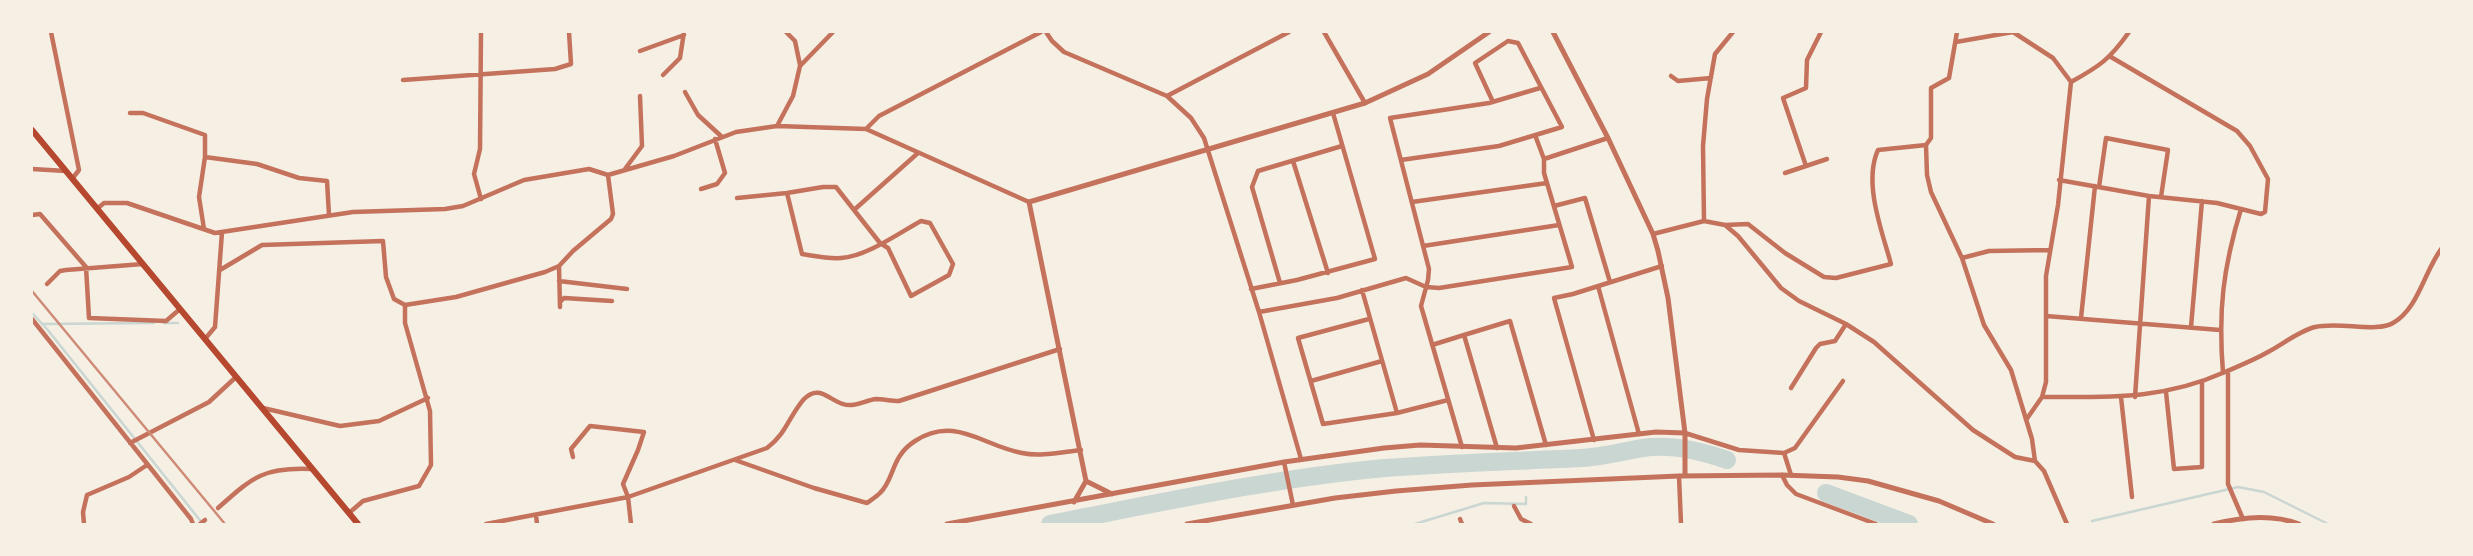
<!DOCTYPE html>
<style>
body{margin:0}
#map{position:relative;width:2473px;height:556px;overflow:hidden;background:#f6efe4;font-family:Overpass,sans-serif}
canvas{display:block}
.frame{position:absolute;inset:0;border:33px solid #f6efe4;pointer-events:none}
</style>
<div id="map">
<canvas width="2473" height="556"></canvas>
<div class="frame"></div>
</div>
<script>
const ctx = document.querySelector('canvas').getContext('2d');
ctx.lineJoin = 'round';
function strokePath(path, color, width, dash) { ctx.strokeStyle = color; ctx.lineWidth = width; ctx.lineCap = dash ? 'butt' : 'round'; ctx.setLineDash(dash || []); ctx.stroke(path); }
const stream = new Path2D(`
 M32,313L47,329L203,524
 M164,323H178
 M42,324L154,323
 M1526,459V468
 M2092,521L2238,487L2264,492L2328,524
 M1415,524L1484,503L1526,504V497`);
const river = new Path2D(`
 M1826,493L1909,524
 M1050,524C1159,503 1274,478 1385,468C1450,463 1516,461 1581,458C1604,457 1627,450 1650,447C1677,445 1702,451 1727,460`);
const minor = new Path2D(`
 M51,32L79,170L72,179
 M481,32L480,149L474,174L481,199
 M786,32L795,41L800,65
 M1046,32L1052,41L1064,52L1167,96L1191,118L1204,138L1259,312L1301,459
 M1324,32L1365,103
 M1957,32L1949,78L1931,88V138L1926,145L1927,175L1931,192L1962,258L1984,325L2011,370L2032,439L2035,461
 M1956,42L2013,32L2053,58L2071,82L2058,205L2046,276V382L2042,397L2026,420
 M640,51L684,35
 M2111,57L2237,131L2250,146L2268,179L2265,212L2261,214L2241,209
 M663,75L680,58L684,32
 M1671,76L1678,81L1711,78
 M403,80L555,69L571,64L569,32
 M2071,82C2100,66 2110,59 2129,32
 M685,92L698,115L721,136
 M1167,96L1289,32
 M130,113H143L205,135V157L199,197L204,229
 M777,126L793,96L800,66L833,32
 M866,129L879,116L1041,32
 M205,157L257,164L299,178L327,181L329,215
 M1544,159L1608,138
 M1401,160L1499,146L1562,127L1518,43L1508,41L1475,63L1493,102
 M1293,161L1328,273
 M1806,166L1827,159
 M32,169L66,171
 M625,169L642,146L640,96
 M1785,173L1806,166L1783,98L1806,88L1807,60L1821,32
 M2059,180L2149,196L2217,203L2241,209C2223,268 2218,311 2223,373
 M2099,187L2106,138L2168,150L2161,197
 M701,189L717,184L725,173L715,139
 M737,198L787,193
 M1412,202L1547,183
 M1554,206L1585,198L1610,282
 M98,208L104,203H127L215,233L353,212L445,209L463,206L524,180L589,169L608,175L674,156L736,132L777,126L866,129L1029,202
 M854,210L880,243L888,248L911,296L949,275L953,264L930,223L921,221C899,233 866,257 841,258C829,259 815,256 802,254L787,193L823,187H836L854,210L918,153
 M32,215L40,214L86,267L89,318L166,321L180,309
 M1704,221L1703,146L1707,99L1715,54L1733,32
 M1725,225L1738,236L1781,288L1799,301L1846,324L1874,342L1973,430L2015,457L2035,461L2044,471L2067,524
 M1653,234L1704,221L1725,225L1748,224L1785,253L1824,277L1836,278L1891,264C1882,231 1863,183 1878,150L1926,145
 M1423,246L1559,225
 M1962,258L1989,251L2050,250
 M559,266L560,307
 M220,270L262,245L383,241L386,277L394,299L405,305
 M559,281L627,289
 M1280,283L1252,187L1258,171L1342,146
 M47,284L60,271L66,270L143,264
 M1598,286L1639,434
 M1251,289L1297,280L1375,259L1333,113
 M1362,290L1397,413
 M560,302L564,298L612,301
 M1259,312L1337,298L1406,278L1426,287L1439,288L1572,267L1544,173V159L1535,135
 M2046,316L2220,330
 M2081,318L2095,186
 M32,319L191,519L193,524
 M1369,319L1298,338L1323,424L1397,413L1448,400
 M2191,327L2202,201
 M205,339L215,327L222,232
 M1432,345L1464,335
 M2228,371V484L2243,519
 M1311,381L1382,361
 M1791,388L1816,348L1820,344L1835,341L1846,324
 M2166,392L2174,469L2202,467V382
 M2042,397C2109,397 2162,400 2225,372C2239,366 2254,360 2268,352C2283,344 2299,331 2315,327C2338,321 2377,333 2393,323C2419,308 2424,271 2442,248
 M2121,397L2132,497
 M2135,397L2149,196
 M263,408L340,426L379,421L428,398
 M1685,433L1739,450L1784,453L1791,475
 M1594,440L1554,298L1573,294L1662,266
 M130,443L209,402L236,377
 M1462,447L1421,306L1428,280L1429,269L1390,118L1489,103L1540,88
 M1497,448L1464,335L1510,321L1546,445
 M1784,453L1795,448L1843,381
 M573,457L571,449L590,426L644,432L638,450L623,484L628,497L631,524
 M735,460L814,488L867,503C871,500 876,497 880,493C895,479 890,457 915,441C955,415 983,446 1022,453C1040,457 1062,452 1081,450
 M1284,462L1293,505
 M1782,475L1787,485L1796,494L1876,524
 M1679,476L1681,524
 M1514,506L1521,519L1531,524
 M218,508C253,477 263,467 311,469
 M349,513L363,501L419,486L431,465L430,411L405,323V305L456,297L545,272L559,266L573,251L611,219L613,214L608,175
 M536,515L537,524
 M1460,519L1462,524
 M84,524L83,512L87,495L129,477L147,465
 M200,524L205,520
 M486,524L628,497L767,448C787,433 789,416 804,399C819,384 829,400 843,404C854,408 866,400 876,399C883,399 891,401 899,401L1060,349`);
const tertiary = new Path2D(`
 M1553,32L1608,138L1653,234L1658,251L1668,298L1685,433V475
 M1086,481L1112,494
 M1074,502L1086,481L1029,202L1365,103L1428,74L1489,32
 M947,524L1284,462L1384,448L1420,445L1516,448L1656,432L1685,433
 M1187,524L1335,498L1396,491L1472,485L1679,476L1782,475L1838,477L1868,481L1939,501L1993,524
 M2214,524C2241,517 2273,514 2299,524`);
const secondary = new Path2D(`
 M32,130L358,524`);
const rail = new Path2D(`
 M32,291L225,524`);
strokePath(stream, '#c9d6d2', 2.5);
strokePath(river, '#c9d6d2', 18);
strokePath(minor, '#c5725c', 4.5);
strokePath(tertiary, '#c5725c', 5);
strokePath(secondary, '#b5482f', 6);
strokePath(rail, '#cf8b77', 2.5);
</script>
